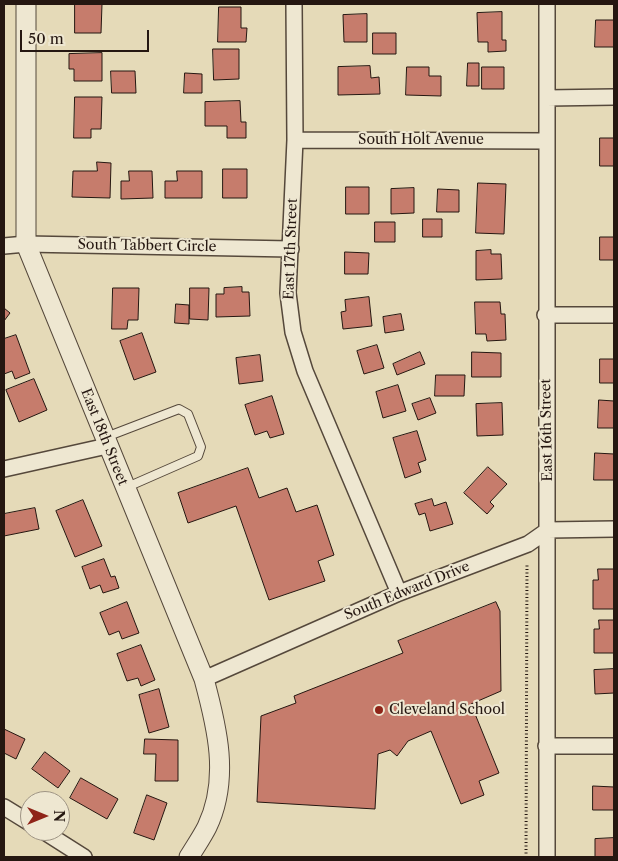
<!DOCTYPE html>
<style>
body{margin:0}
#map{position:relative;width:618px;height:861px;overflow:hidden;background:#e5dab8;font-family:"Libre Caslon Text",serif}
canvas{display:block}
.frame{position:absolute;inset:0;border:5px solid #251711;pointer-events:none}
.north{position:absolute;left:20px;top:791px;width:50px;height:50px;box-sizing:border-box;background:#eee7d1;border:1px solid #9e9484;border-radius:50%;rotate:90deg;font-size:14px;font-weight:700;line-height:20px;text-align:center;color:#251711}
.north::after{content:'';display:block;margin:auto;width:18px;height:22px;background:#8f2418;clip-path:polygon(50% 0,100% 100%,50% 72%,0 100%)}
.scale{position:absolute;left:20px;top:30px;width:129px;height:22px;box-sizing:border-box;border:2px solid #251711;border-top:0;padding-left:6px;font-size:15px;line-height:18px;white-space:nowrap;color:#251711;-webkit-text-stroke:4px #eee7d1;paint-order:stroke}
</style>
<div id="map">
<canvas width="618" height="861"></canvas>
<div class="frame"></div>
<div class="north">N</div>
<div class="scale">50 m</div>
</div>
<script>
const ctx = document.querySelector('canvas').getContext('2d');
ctx.lineJoin = 'round';
function fill(path, color) { ctx.fillStyle = color; ctx.fill(path, 'evenodd'); }
function strokePath(path, color, width, dash) { ctx.strokeStyle = color; ctx.lineWidth = width; ctx.lineCap = dash ? 'butt' : 'round'; ctx.setLineDash(dash || []); ctx.stroke(path); }
function label(font, color, halo, rows, align = 'center') {
  ctx.font = font + ' "Libre Caslon Text",serif'; ctx.lineWidth = 4; ctx.setLineDash([]); ctx.textBaseline = 'middle'; ctx.strokeStyle = halo; ctx.fillStyle = color; for (const [text, x, y, turn = 0] of rows) {
    ctx.save(); ctx.translate(x, y); ctx.rotate((+turn || 0) * Math.PI / 180); ctx.textAlign = isNaN(turn) ? turn : align; if (halo) ctx.strokeText(text, 0, 0); ctx.fillText(text, 0, 0); ctx.restore();
  }
}
const building = new Path2D(`
 M75,4H102L101,33H75Z
 M219,7H241V28H247L246,42H218Z
 M502,12V40H506V51L488,52V42H478L477,13Z
 M367,14V42H344L343,15Z
 M596,20H614V47H595Z
 M373,33H396V54H373Z
 M213,49H239V79L214,80Z
 M102,53V81H74V69H69V54Z
 M468,63H479V86H467Z
 M370,66L371,78L379,77L380,94L338,95V67Z
 M407,67H429V76H441V96L406,95Z
 M482,67H504V89H482Z
 M111,71H135L136,93H112Z
 M185,73L202,74V93H184Z
 M75,97H102L101,129H91V138H74Z
 M240,101L241,122H246V138H227V126H205V102Z
 M600,138H614V166H600Z
 M97,162L111,163L110,198L72,197L73,171H97Z
 M223,169H247V198H223Z
 M129,171H152L153,198L121,199V181H129Z
 M177,171H202V198H165V181H177Z
 M478,183L506,184L504,234L476,233Z
 M346,187H369V214H346Z
 M414,188V213L391,214V189Z
 M438,189L459,190V212H437Z
 M423,219H442V237H423Z
 M375,222H395V242H375Z
 M600,237H614V260H600Z
 M491,250V254H501L502,279L476,280V251Z
 M345,252L369,253L368,274H345Z
 M242,287V292H249L250,316L216,317V294H224V288Z
 M113,288H139L138,320H128L127,329H112Z
 M190,288H209L208,320L190,319Z
 M369,297L372,326L343,329L341,312L346,311L345,300Z
 M475,302H500L501,314H505L506,340L487,341L486,334H476Z
 M176,304L189,305V324L175,323Z
 M4,308L10,313L4,321Z
 M401,314L404,330L385,333L383,317Z
 M142,333L156,372L134,380L120,341Z
 M16,335L30,373L15,379L12,371L4,374V339Z
 M377,345L384,368L364,374L357,351Z
 M420,352L425,364L397,375L393,364Z
 M472,352L501,353V377H472Z
 M260,355L263,381L239,384L236,358Z
 M600,359H614V383H600Z
 M436,375H465L464,396H435Z
 M34,379L47,410L19,422L6,390Z
 M398,385L406,411L383,418L376,392Z
 M272,396L284,434L270,438L267,431L255,435L245,405Z
 M430,398L436,413L418,420L412,404Z
 M599,400L614,401V428H598Z
 M502,403L503,435L477,436L476,404Z
 M417,431L426,460L418,463L421,472L405,478L393,438Z
 M595,453L614,454V480H594Z
 M488,467L507,484L490,502L494,506L487,514L464,493Z
 M248,468L259,498L287,488L296,512L317,505L334,555L318,561L325,581L269,600L236,506L188,523L178,493Z
 M432,499L434,506L446,502L453,524L430,531L425,513L419,515L415,504Z
 M83,500L102,546L75,557L56,511Z
 M35,508L39,529L4,536V514Z
 M104,559L111,577L115,576L119,588L103,593L100,585L90,589L82,567Z
 M598,569H614V609H593V580H598Z
 M127,602L139,633L122,639L119,631L109,635L100,613Z
 M496,602L500,611L501,691L471,704L499,773L479,781L484,795L461,804L431,731L408,741L397,756L390,750L378,754L375,809L257,802L261,716L296,703L294,696L403,653L398,641Z
 M599,620H614V653H594V629H599Z
 M141,645L155,680L141,686L138,678L127,681L117,654Z
 M614,669V693L595,694L594,670Z
 M159,689L169,727L149,733L139,695Z
 M4,729L25,739L16,759L4,753Z
 M145,739L178,740V781H155L156,754H144Z
 M45,752L70,771L58,788L32,769Z
 M81,778L118,799L107,819L70,798Z
 M593,786L614,787V810H593Z
 M147,795L167,803L154,840L134,833Z
 M614,838V857H595V839Z`);
const path = new Path2D(`
 M526,857L527,563`);
const service = new Path2D(`
 M106,437L179,409L188,414L201,447L198,456L125,488`);
const minor = new Path2D(`
 M294,4L295,140L288,293L293,332L305,371L399,593
 M547,98L614,97
 M295,140L547,141
 M4,246L26,244L291,249
 M545,315H614
 M4,469L107,446
 M204,679L399,593L528,544L548,530L614,529
 M546,746H614
 M4,807L30,823
 M43,831L84,857
 M547,857V4`);
const tertiary = new Path2D(`
 M26,4V244L204,679C217,727 230,779 207,827C202,837 195,847 189,857`);
const markers = [
 [379,710,5,"#8f2418"]
];
const streetNames = [
 ["South Holt Avenue",421,140],
 ["South Tabbert Circle",147,246,1],
 ["East 17th Street",291,249,-88],
 ["East 16th Street",547,430,-91],
 ["East 18th Street",104,437,68],
 ["South Edward Drive",407,591,-22]
];
const poiNames = [
 ["Cleveland School",389,710]
];
fill(building, '#c67c6c');
strokePath(building, '#251711', 1);
strokePath(service, '#55483b', 10);
strokePath(minor, '#55483b', 18);
strokePath(tertiary, '#55483b', 21);
strokePath(path, '#251711', 3, [1, 2.5]);
strokePath(service, '#eee7d1', 8);
strokePath(minor, '#eee7d1', 15);
strokePath(tertiary, '#eee7d1', 19);
for (const [x, y, r, color] of markers) { const dot = new Path2D(); dot.arc(x, y, r, 0, 2 * Math.PI); ctx.fillStyle = color; ctx.fill(dot); strokePath(dot, '#eee7d1', 2); }
label('14px', '#251711', '#eee7d1', streetNames);
label('14px', '#251711', '#eee7d1', poiNames, 'left');
</script>
